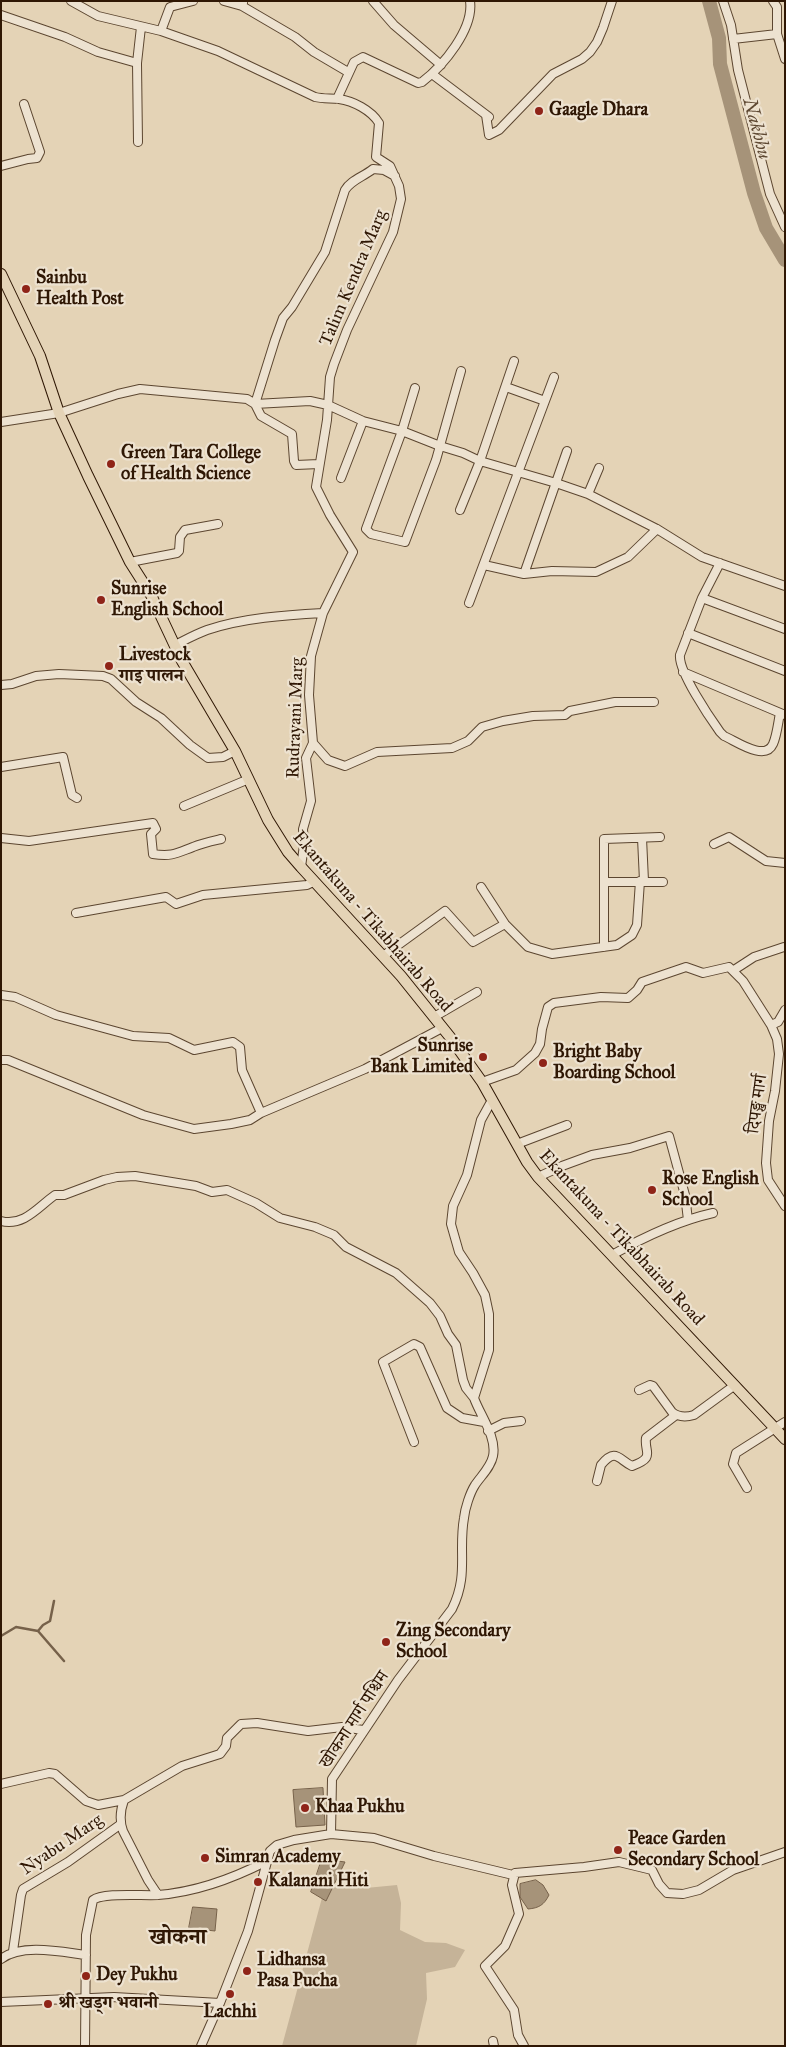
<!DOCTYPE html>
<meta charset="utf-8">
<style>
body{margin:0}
#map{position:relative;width:786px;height:2047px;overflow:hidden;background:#e4d3b6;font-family:"IM FELL Great Primer",serif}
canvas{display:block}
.frame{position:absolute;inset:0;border:2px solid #2f1704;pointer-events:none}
</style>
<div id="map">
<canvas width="786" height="2047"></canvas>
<div class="frame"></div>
</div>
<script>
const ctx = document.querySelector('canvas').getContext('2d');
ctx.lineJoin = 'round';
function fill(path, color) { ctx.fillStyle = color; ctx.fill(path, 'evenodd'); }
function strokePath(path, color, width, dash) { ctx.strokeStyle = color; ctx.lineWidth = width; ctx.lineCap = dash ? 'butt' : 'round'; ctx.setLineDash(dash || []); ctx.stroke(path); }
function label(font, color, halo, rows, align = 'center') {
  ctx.font = font + ' "IM FELL Great Primer","Noto Serif Devanagari",serif'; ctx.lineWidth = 4.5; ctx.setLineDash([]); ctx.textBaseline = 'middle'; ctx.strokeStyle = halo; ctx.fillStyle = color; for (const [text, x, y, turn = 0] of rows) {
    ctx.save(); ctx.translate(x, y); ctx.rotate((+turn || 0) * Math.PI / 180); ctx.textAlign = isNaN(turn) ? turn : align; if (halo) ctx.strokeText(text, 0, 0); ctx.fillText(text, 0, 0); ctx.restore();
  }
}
const green = new Path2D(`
 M326,1883L366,1888L397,1885L401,1903L400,1930L425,1942L446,1943L465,1950L455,1967L426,1973L427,1999L416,2046H282Z`);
const water = new Path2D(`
 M323,1788L325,1825L296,1827L293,1790Z
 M322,1859L345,1862L326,1901L311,1892Z
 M536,1880L543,1885L549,1895C544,1905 539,1908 528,1909L520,1897V1884Z
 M193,1907L217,1909L215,1931L189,1928Z`);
const stream = new Path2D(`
 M38,1631L43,1625L50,1621L54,1601
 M1,1636L16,1627L38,1631L64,1661`);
const river = new Path2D(`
 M709,1L719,38L720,64L754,193L766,228L785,260`);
const minor = new Path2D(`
 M71,1L98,16L161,31L218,51L315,97C323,99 331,98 339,99C353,101 371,110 379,123L376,157L390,166L399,186L401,199L393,232L347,330L334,364L330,377L327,420L316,487L330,515L353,552L323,613L311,656L309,695L313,743L306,758L311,801L303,829L304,845L301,867
 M224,1L242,6L243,3
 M373,1L394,25L441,65
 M723,1L731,25L738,70L770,194L785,227
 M773,1L777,7V34
 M242,6L295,37L314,52L348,72
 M1,15L65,37L98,52L137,63L141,27
 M161,31L170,7L193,1
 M733,39L777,34L785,59
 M137,63L138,142
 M432,74L489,117
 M337,99L354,62L363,57L418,83L422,82C443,66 474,29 470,1
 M486,115L489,135L499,130L553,74L582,59L590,52L597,42L603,28L612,1
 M1,166L28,159L37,158L40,152L24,104
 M395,176L384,170L373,169C363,177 351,180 345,190L325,252L292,307L283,318L275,340L255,404L310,401L328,405L363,421L402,431L440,446L463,453L480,461L556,483L588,494L657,529L702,557L785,586
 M506,387L545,401
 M415,388L402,431L366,529L371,534L405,542L436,460L461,371
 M1,422L59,413L118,394L140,389L247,399L255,404L261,416L292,434L294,461L296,465L319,464
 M341,478L363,421
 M588,494L599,468
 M460,510L480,461L514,361
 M130,562L177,553L179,551L180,537L185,530L218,524
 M720,563L702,598L680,655C678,671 710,718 720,732L724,736C736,741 765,762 773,744C777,735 778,723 780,713
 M484,565L524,574L552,571L596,572L628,557L657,529
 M524,574L567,451
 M702,598L785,629
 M469,603L554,377
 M688,633L785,671
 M175,645C185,640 196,634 207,630C242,618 286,615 323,613
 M683,672L785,715
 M1,685L12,684L36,676L59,674L103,676L111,679L136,702L161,718L190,745L208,758L223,757L235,751
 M313,743L328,760L345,766L377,752L452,748L468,741L482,727L503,721L533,716L565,715L570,711L615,702H654
 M1,767L63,757L72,795L77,798
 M184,806L249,779
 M1,838L29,841L153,823L156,829L151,834L153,854C172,857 177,853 193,847C202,843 212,841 221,839
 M642,838L644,881
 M714,844L729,837L766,861L785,863
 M604,882H663
 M481,887L505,924L528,947L552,954L617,945L632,935L637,925L640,881
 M76,913L166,897L176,904L203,895L307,885L313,882
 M604,947V839L660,837
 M383,956L445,911L473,942L505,924
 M734,970L754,957L784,947
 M1,995L15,997L56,1015L133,1036L169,1038L194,1050L233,1042L240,1047L242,1070L261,1113
 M785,1010L778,1022L771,1025L777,1039L779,1054L775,1091L769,1121L766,1163L768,1180L785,1206
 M434,1017L477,992
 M1,1060H8L143,1115L194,1129L231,1124L250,1120L261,1113L365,1069L442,1028
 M482,1082L516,1070L535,1053L540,1044L542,1029L548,1007L554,1003L601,997L628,998L637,990L642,982L686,967L703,973L729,967L743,981L771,1025
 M517,1144L567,1125
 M538,1177L562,1166L592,1155L630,1148L669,1136L685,1195L688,1220
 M1,1221C24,1227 39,1206 55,1195H64L104,1180L117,1177L135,1176L196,1186L212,1192L227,1190L256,1203L280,1218L315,1227L334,1235L346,1247L396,1273L430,1303L440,1316L448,1334L456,1345L463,1380L466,1388L474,1398
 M612,1255C644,1237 677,1221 713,1213
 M639,1390L650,1385L653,1386L672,1412C678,1417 687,1417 694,1415L735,1385
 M488,1431L504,1423L521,1421
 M414,1442L383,1362L414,1344L420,1347L447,1408L462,1418L484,1422
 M597,1481L601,1465C616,1447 619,1460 632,1466C656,1457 644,1453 646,1438L676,1415
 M747,1488L733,1464L736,1453L785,1422
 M1,1784L49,1773L55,1774L86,1801L98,1805L124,1800L182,1766L220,1754L226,1746L227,1738L241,1724L257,1723L308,1731L342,1727L363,1730
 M124,1800C120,1811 119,1820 123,1831L148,1880L158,1895
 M331,1834L332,1779L398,1680L452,1609C469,1575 458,1552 464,1518C465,1508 470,1493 475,1485C481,1476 491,1467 493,1456C497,1437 480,1415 474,1398L489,1350V1314L485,1295L473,1273L459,1252L451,1224L453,1206L467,1175L481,1120L492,1100
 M515,1873L512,1885L519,1914L505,1946L485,1966L514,2010L518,2035L524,2046
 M13,1951L21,1895L23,1889L68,1862L121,1824
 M1,1959C22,1943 62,1952 86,1955
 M1,2002L114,1997L220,2003L248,1931L270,1851L277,1845L294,1840L331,1834L374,1838L434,1856L513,1875L515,1873L584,1867L619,1862L652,1870L659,1884L667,1893L683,1894L699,1890L733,1870L785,1852
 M493,2041L494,2046
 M85,2046L86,1935L93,1900C103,1892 143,1896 158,1895C197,1892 232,1879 267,1861
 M201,2046L220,2003`);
const major = new Path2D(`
 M1,274L40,356L59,413L88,476L130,562L151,595L182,661L235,751L268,820L288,852L301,867L401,976L450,1037L482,1082L527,1162L538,1177L785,1439`);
const markers = [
 [539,111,5,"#8f2418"],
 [26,289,5,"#8f2418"],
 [111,464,5,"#8f2418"],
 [101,600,5,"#8f2418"],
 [109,666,5,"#8f2418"],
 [483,1057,5,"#8f2418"],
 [543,1063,5,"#8f2418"],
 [652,1190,5,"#8f2418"],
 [386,1642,5,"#8f2418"],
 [305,1808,5,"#8f2418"],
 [618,1850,5,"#8f2418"],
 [205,1858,5,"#8f2418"],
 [258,1882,5,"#8f2418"],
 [247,1971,5,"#8f2418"],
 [86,1976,5,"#8f2418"],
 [230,1994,5,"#8f2418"],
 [48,2004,5,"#8f2418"]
];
const poiNames = [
 ["Gaagle Dhara",549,111],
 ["Sainbu",36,279],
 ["Health Post",36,300],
 ["Green Tara College",121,454],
 ["of Health Science",121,475],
 ["Sunrise",111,590],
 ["English School",111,611],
 ["Livestock",119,656],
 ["गाइ पालन",119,677],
 ["Sunrise",473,1047,"right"],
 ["Bank Limited",473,1068,"right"],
 ["Bright Baby",553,1053],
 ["Boarding School",553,1074],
 ["Rose English",662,1180],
 ["School",662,1201],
 ["Zing Secondary",396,1632],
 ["School",396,1653],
 ["Khaa Pukhu",315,1808],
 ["Peace Garden",628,1840],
 ["Secondary School",628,1861],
 ["Simran Academy",215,1858],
 ["Kalanani Hiti",268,1882],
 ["Lidhansa",257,1961],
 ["Pasa Pucha",257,1982],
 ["Dey Pukhu",96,1976],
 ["श्री खड्ग भवानी",58,2004],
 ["Lachhi",230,2013,"center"]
];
const streetNames = [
 ["Talim Kendra Marg",354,278,-67],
 ["Rudrayani Marg",296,718,-88],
 ["Ekantakuna - Tikabhairab Road",372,922,49],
 ["दिपङ्ख मार्ग",758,1104,-82],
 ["Ekantakuna - Tikabhairab Road",621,1238,47],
 ["खोकना मार्ग पश्चिम",355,1720,-57],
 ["Nyabu Marg",62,1845,-34]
];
const waterNames = [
 ["Nakhhu",756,129,75]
];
const districtNames = [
 ["खोकना",178,1939]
];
fill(green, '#c5b398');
fill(water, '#a69379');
strokePath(water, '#76614a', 1);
strokePath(stream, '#76614a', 2.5);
strokePath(river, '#a69379', 14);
strokePath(minor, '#5c4630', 10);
strokePath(major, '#2f1704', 12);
strokePath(minor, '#ede2d0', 8);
strokePath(major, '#e4d3b6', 10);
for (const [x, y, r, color] of markers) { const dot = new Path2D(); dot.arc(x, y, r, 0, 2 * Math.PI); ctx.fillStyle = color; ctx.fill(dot); strokePath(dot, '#ede2d0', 2); }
label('bold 18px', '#2f1704', '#ede2d0', poiNames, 'left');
label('18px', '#2f1704', '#ede2d0', streetNames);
label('italic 19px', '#5f4933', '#ede2d0', waterNames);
label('bold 22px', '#2f1704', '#ede2d0', districtNames);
</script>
